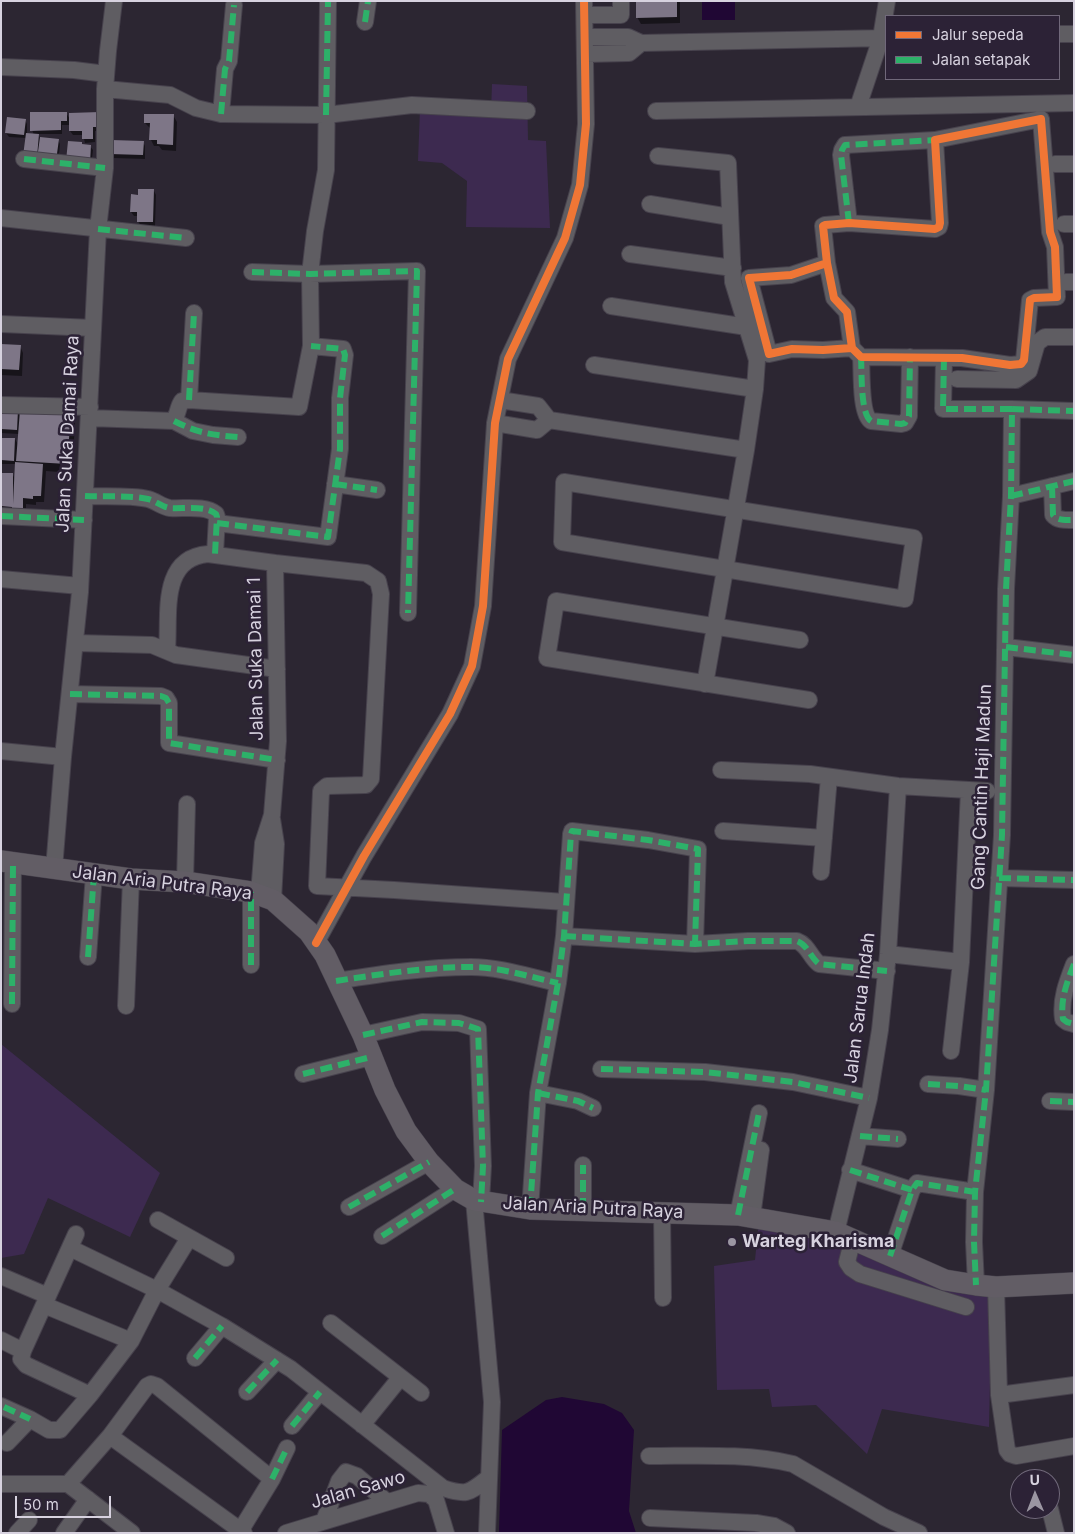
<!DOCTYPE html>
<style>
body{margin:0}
#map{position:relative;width:1075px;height:1534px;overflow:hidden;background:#2c2632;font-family:Inter,sans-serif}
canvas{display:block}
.frame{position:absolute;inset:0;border:2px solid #d7d2df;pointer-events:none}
.legend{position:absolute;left:885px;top:15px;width:175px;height:65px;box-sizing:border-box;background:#2c2236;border:1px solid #70687a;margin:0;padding:6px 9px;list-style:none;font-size:15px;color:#d7d2df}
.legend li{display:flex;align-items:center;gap:10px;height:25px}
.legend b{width:25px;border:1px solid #70687a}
.north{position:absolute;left:1010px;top:1469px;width:50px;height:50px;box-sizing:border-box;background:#2c2236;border:1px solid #70687a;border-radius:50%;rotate:359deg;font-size:14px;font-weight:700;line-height:20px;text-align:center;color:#d7d2df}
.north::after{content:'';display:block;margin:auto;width:18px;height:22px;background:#9b96a2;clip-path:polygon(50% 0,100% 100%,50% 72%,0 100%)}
.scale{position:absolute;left:15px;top:1496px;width:96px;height:22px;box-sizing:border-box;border:2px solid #d7d2df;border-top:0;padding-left:6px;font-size:15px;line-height:18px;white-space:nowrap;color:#d7d2df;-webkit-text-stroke:4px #2c2236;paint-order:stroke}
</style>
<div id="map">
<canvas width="1075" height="1534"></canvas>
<div class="frame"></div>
<ul class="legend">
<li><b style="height:6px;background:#f07635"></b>Jalur sepeda</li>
<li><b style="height:6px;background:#2db169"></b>Jalan setapak</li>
</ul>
<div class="north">U</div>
<div class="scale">50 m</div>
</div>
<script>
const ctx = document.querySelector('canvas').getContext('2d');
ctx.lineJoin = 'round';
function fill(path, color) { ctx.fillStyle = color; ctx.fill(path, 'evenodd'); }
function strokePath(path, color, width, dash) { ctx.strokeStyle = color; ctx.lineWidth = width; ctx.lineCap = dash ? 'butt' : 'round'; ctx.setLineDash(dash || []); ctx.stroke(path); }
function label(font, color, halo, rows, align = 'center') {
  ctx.font = font + ' Inter,sans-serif'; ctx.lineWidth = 5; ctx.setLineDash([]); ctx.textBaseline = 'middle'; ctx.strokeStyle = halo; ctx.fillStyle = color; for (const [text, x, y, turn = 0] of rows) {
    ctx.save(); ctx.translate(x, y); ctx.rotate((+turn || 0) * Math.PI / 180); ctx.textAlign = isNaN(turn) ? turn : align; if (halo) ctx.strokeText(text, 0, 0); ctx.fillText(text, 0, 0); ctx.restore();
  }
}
const green = new Path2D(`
 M492,84L527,86L528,140L546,141L550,228L466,227L467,181L442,163L418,161L420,109L491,112Z
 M1,1044L160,1173L130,1237L48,1198L24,1254L1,1258Z
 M759,1220L817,1230L992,1292L989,1427L882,1409L867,1454L816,1405L772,1407L769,1389L717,1390L714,1266L755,1260Z`);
const water = new Path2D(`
 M702,1H735V20H702Z
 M562,1397L604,1404L622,1413L634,1430L629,1511L636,1533H499L502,1430L546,1400Z`);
const shadow = new Path2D(`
 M637,1H680V23L641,24L637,17Z
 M66,113L70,119L99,113L102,130L95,131V142L85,143L83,135H73L70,131V125H62V134H38L40,138L58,140L60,144L58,165L27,160L26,138L9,137L6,133L25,120L27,124V134L34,135L32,130Z
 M145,115H173L177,122L176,151L162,150L159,146H154L151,140V129L145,123Z
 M143,142L145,146V159L114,158L112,154Z
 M81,143L83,146H90L93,150L91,166Z
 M154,191L156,195L155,226L140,225L138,221V216H134L131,212L139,196Z
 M1,346H20L23,353L22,376L1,375Z
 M1,410L17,411L21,417L70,415L75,423L72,473L46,471L44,502H36V505L26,504V516L1,510V474L13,475L15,479L16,464H1V439H15L19,446V434L1,433Z`);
const building = new Path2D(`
 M636,1H677V17L636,18Z
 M30,112H67V121H61V130L30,131Z
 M100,112V127H93V139H82V131H69V113Z
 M144,114H174L173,145L157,144V140H149L150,123H144Z
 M7,117L26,119L24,135L5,133Z
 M26,133L39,134L37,157L23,156Z
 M40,137L59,139L56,161L37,159Z
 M111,140L144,141L143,155L110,154Z
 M68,141L82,142V144L91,145L90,163L66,161Z
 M138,189H154L153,222H137V212H130L131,194L138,195Z
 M1,344L21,345L19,370L1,369Z
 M1,409L18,410L17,430L1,429Z
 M20,410L71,414L67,464L16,461Z
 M1,438H15L14,461L1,460Z
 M15,462L43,464L41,496H33V499L23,498V510L12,509V507L1,506V473H13V504Z`);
const minor = new Path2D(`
 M585,15H621V1
 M365,22L368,1
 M1059,34H1074
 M585,37H628L641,43L886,38
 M585,54L629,53L641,43
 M1,67L74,70L106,74
 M105,89L170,95L196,108L221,114L326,115L412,105L527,111
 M858,107L881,38L887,1
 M656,111L1074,103
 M221,114L225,69L229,61L234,5
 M658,156L728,163L733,282L757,360L755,389L746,450L705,684
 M24,159L105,168
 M1055,164H1074
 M650,204L730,217
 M1,218L186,238
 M849,223L841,155L842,150L845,145L935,140
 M1064,224H1074
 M630,254L733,268
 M827,263L823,226L825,225L849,223L935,229L939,227L940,223L935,140L1041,119L1050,232L1055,247L1057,297L1034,298L1030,300L1024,360L1021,364L1010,365L962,358L861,357L852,348L847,312L834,298L827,263L791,275L749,278L769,354L792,349L823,350L852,348
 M252,272L310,274L417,271L408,613
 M1066,282H1074
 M611,306L747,327
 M1,324L93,328
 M861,357C862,370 860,414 871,421L901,424L905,423L909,416L910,357
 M944,358L943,409H1012L1011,496L1006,589L1002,835L986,1090L975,1192L974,1242L976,1285
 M594,365L755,389
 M957,379L1016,380L1029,371L1037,343L1045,337H1074
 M189,400L194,313
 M500,400L538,406L549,420L746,450
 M1,405L90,407
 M1012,409L1074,411
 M89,418L174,421L193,431L213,435L238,437
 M174,421C178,414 178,406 182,401L189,400L299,407L311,346L310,274L315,231L326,170L328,1
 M495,423L537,430L549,420
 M564,482L914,538L905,599L562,542Z
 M335,484L377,490
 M1052,486L1053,515C1058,521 1066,520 1074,520
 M85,496C106,497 129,495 148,499C156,501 162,507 170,508C184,509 205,505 216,514L217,517L215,554
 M1011,496L1074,481
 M1,516L84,520
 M217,523L328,537L340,449V398L345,355L343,349L311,346
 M275,563L366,573L378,581L381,594L371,779L366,785L327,786L321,791L317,886L394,890L565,902
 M1,579L80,586
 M800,640L556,601L547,658L809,700
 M76,643L152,645L176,655L277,669
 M1006,647L1074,655
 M167,650C170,616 159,558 208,554L275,563L278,741L272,815L263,843L259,894
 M70,694L161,696L166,698L169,703V743L277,760
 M1,751L63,757
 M721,770L810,774L898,786L987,791
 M272,819L276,844L273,900
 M723,831L824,838
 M54,869L63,757L80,592L98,229L105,168V89L108,51L114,1
 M821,872L829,777
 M999,878L1074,880
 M185,882L187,804
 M564,936L695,944L748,941H797C808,945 810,957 819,964L887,971
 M316,943L364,856L450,714L472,666L483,606L495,423L508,359L565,238L580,185L586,124L584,1
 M888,954L961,962
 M88,957L94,874
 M1074,964C1067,982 1060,1000 1063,1019L1067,1022L1074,1024
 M251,965V892
 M336,981C381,974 426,967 471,967C500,967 530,977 558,983
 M12,1004L13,863
 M126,1006L131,879
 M363,1035L422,1022L459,1023L478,1029L483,1166L481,1202
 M951,1051L961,962L969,790
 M601,1069L705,1072L793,1082L869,1098
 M303,1074L371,1057
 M928,1084L959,1086L986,1090
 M538,1093L578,1101L593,1108
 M1050,1101L1074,1102
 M860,1136L898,1139
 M850,1170L912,1190
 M474,1200L492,1402L487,1533
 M349,1207L429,1162
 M530,1209L538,1093L558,983L564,936L571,834L572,831L648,840L698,849L695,944
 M583,1210V1165
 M662,1212L663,1298
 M738,1215L759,1113
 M752,1217L761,1150
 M158,1220L226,1258
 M836,1232L869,1098L880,1030L888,954L898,786
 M76,1234L23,1351L21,1359L26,1365L90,1395
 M382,1236L455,1189
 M853,1238L847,1262L851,1268L860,1274L966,1307
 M70,1248L157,1290L222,1326L291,1369L443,1488C467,1496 469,1493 488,1478
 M890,1256L912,1190L917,1183L975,1192
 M1,1276L48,1296
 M996,1287L999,1395L1007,1450L1010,1454L1016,1456L1074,1446
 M44,1305L131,1341
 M331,1323L421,1393
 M1,1340L23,1351
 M195,1358L222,1326
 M247,1392L277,1360
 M999,1395L1074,1385
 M1,1406L30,1419L49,1430H60L90,1395L131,1341L157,1290L189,1238
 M362,1425L400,1378
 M292,1426L320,1392
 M110,1436L244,1533
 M7,1443L30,1419
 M649,1456C697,1456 747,1453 793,1464L884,1517L919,1533
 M1,1484H68L132,1533
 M68,1484L110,1436L147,1386L151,1384L157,1386L272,1479
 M1050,1509L1056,1533
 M650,1518L756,1523L774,1526L787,1533
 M324,1521L339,1481L346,1472L357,1476L387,1502
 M17,1533L29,1520
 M64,1533L88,1499
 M239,1533L272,1479L287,1448
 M286,1533L418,1493L429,1494L436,1500L446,1533`);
const major = new Path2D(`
 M1,861L131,879L185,882L251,892L273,900L309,932L325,955L363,1035L385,1090L406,1131L429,1162L455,1189L474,1200L530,1209L738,1215L836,1232L945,1280L976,1285L996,1287L1074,1283`);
const quiet = new Path2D(`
 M365,22L368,1
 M221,114L225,69L229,61L234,5
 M326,115L328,1
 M24,159L105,168
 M849,223L841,155L842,150L845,145L935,140
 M98,229L186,238
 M252,272L310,274L417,271L408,613
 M861,357C862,370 860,414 871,421L901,424L905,423L909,416L910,357
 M944,358L943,409H1012L1011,496L1006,589L1002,835L986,1090L975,1192L974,1242L976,1285
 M189,400L194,313
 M1012,409L1074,411
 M174,421C198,433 211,435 238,437
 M335,484L377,490
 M1052,486L1053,515C1058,521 1066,520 1074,520
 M85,496C106,497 129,495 148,499C156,501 162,507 170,508C184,509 205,505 216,514L217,517L215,554
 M1011,496L1074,481
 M1,516L84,520
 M217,523L328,537L340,449V398L345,355L343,349L311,346
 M1006,647L1074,655
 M70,694L161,696L166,698L169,703V743L277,760
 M999,878L1074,880
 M564,936L695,944L748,941H797C808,945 810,957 819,964L887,971
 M88,957L94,874
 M1074,964C1067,982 1060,1000 1063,1019L1067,1022L1074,1024
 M251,965V892
 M336,981C381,974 426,967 471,967C500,967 530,977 558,983
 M12,1004L13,863
 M363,1035L422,1022L459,1023L478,1029L483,1166L481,1202
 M601,1069L705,1072L793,1082L869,1098
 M303,1074L371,1057
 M928,1084L959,1086L986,1090
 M538,1093L578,1101L593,1108
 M1050,1101L1074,1102
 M860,1136L898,1139
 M850,1170L912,1190
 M349,1207L429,1162
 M530,1209L538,1093L558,983L564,936L571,834L572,831L648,840L698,849L695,944
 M583,1210V1165
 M738,1215L759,1113
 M382,1236L455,1189
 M890,1256L912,1190L917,1183L975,1192
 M195,1358L222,1326
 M247,1392L277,1360
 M4,1407L30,1419
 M292,1426L320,1392
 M272,1479L287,1448`);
const cycleway = new Path2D(`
 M827,263L823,226L825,225L849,223L935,229L939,227L940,223L935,140L1041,119L1050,232L1055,247L1057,297L1034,298L1030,300L1024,360L1021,364L1010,365L962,358L861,357L852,348L847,312L834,298L827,263L791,275L749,278L769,354L792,349L823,350L852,348
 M316,943L364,856L450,714L472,666L483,606L495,423L508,359L565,238L580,185L586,124L584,1`);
const markers = [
 [732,1242,5,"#9b96a2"]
];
const streetNames = [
 ["Jalan Suka Damai Raya",68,434,-87],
 ["Jalan Suka Damai 1",256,659,-91],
 ["Gang Cantin Haji Madun",982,787,-88],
 ["Jalan Aria Putra Raya",162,883,7],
 ["Jalan Sarua Indah",860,1008,-83],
 ["Jalan Aria Putra Raya",593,1208,3],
 ["Jalan Sawo",358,1490,-16]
];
const poiNames = [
 ["Warteg Kharisma",742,1242]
];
fill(green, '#3d2a50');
fill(water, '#200734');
fill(shadow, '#0007');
fill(building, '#7e7687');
strokePath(minor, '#47424d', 18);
strokePath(major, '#47424d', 22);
strokePath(minor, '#5f5d62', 16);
strokePath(major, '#625d65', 21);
strokePath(quiet, '#2db169', 6, [12, 6]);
strokePath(cycleway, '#f07635', 8);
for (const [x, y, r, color] of markers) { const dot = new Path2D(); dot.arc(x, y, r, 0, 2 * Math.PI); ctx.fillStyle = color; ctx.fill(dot); strokePath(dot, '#2c2236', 2); }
label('18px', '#d7d2df', '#2c2236', streetNames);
label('bold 18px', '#d7d2df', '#2c2236', poiNames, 'left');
</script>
